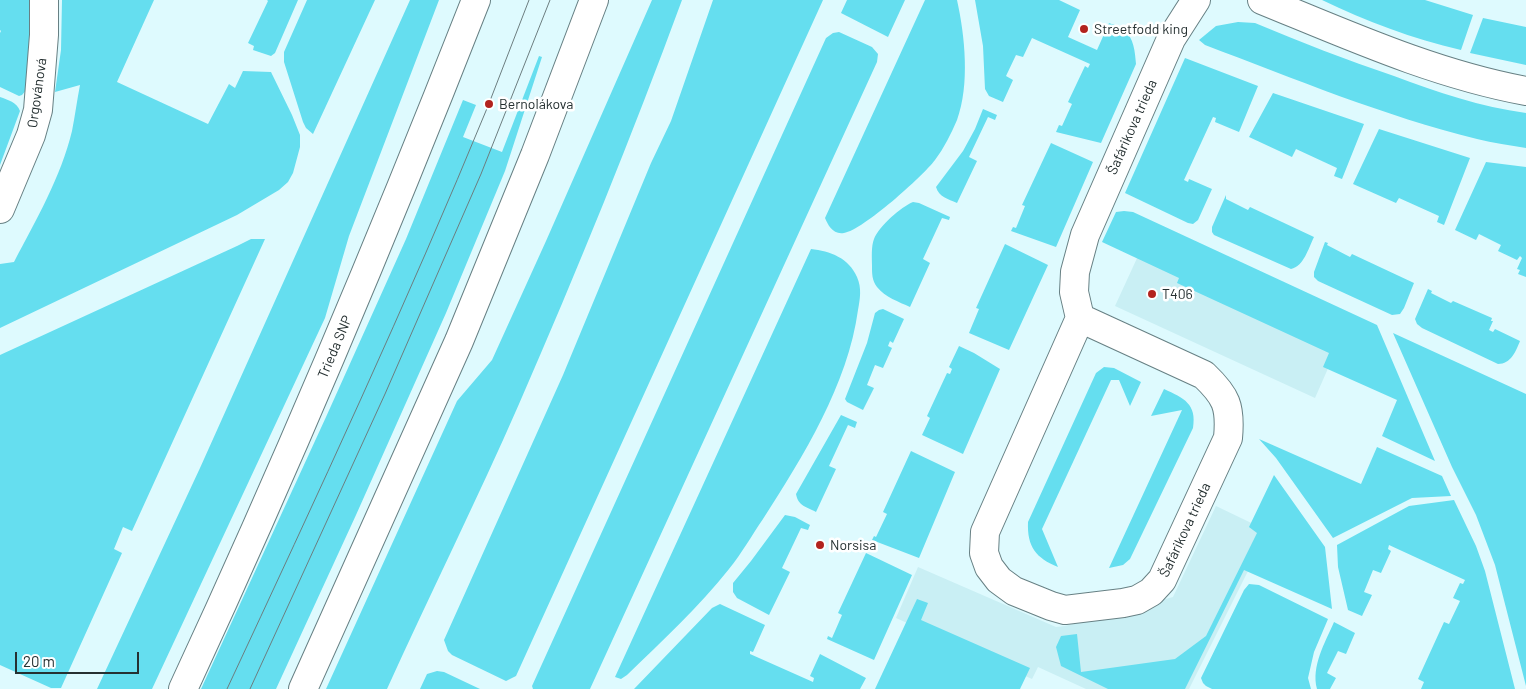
<!DOCTYPE html>
<meta charset="utf-8">
<style>
body{margin:0}
#map{position:relative;width:1526px;height:689px;overflow:hidden;background:#defafe;font-family:Barlow,sans-serif}
canvas{display:block}
.scale{position:absolute;left:15px;top:652px;width:124px;height:22px;box-sizing:border-box;border:2px solid #253031;border-top:0;padding-left:6px;font-size:15px;line-height:18px;white-space:nowrap;color:#253031;-webkit-text-stroke:4px #fff;paint-order:stroke}
</style>
<div id="map">
<canvas width="1526" height="689"></canvas>
<div class="scale">20 m</div>
</div>
<script>
const ctx = document.querySelector('canvas').getContext('2d');
ctx.lineJoin = 'round';
function fill(path, color) { ctx.fillStyle = color; ctx.fill(path, 'evenodd'); }
function strokePath(path, color, width, dash) { ctx.strokeStyle = color; ctx.lineWidth = width; ctx.lineCap = dash ? 'butt' : 'round'; ctx.setLineDash(dash || []); ctx.stroke(path); }
function label(font, color, halo, rows, align = 'center') {
  ctx.font = font + ' Barlow,sans-serif'; ctx.lineWidth = 5; ctx.setLineDash([]); ctx.textBaseline = 'middle'; ctx.strokeStyle = halo; ctx.fillStyle = color; for (const [text, x, y, turn = 0] of rows) {
    ctx.save(); ctx.translate(x, y); ctx.rotate((+turn || 0) * Math.PI / 180); ctx.textAlign = isNaN(turn) ? turn : align; if (halo) ctx.strokeText(text, 0, 0); ctx.fillText(text, 0, 0); ctx.restore();
  }
}
const built = new Path2D(`
 M1138,256L1337,348L1315,398L1115,306Z
 M1216,506L1268,531L1189,689H1086L1038,667L1032,679L896,618L918,567L1056,627L1065,626L1173,597Z`);
const green = new Path2D(`
 M0,0H31L32,35L27,89L22,95L19,96L0,87V33L1,31L0,30Z
 M62,0H154L117,82L208,124L229,84L235,88L243,71L271,72L292,115L300,135V147L293,173L288,182L279,190L237,215L0,328V264L14,262C36,220 61,177 72,131C75,116 77,100 80,85L55,92L61,50Z
 M267,0H298L275,53L271,56L253,50L254,46L248,43L268,1Z
 M307,0H375L313,134L306,128L303,122L284,62V52Z
 M410,0H439L349,236L325,318L152,689H97L200,468Z
 M652,0H682C632,136 577,271 519,404C477,500 430,594 387,689H326L457,401L492,360L546,241Z
 M713,0H823L516,676L506,681L452,655L448,651L444,640L563,375L651,163L671,121Z
 M847,0H905L888,37L841,13Z
 M925,0H957C965,36 970,85 957,120C951,134 944,148 935,160C923,176 863,230 844,233C833,235 828,225 825,218Z
 M975,0H1059L1080,10L1068,37L1097,50L1109,23C1114,25 1121,26 1124,30C1134,38 1135,52 1136,64L1101,143L1056,132L1059,125L1062,126L1072,104L1068,102L1085,66L1088,68L1090,64L1032,38L1023,57L1016,55L1006,76L1013,80L1003,102L989,96L985,89L983,46Z
 M1322,0H1425L1473,15L1461,50C1413,39 1366,21 1322,0Z
 M1483,18L1526,27V65L1470,53Z
 M1238,22L1255,23C1300,42 1347,60 1394,76C1437,92 1481,107 1526,113V148C1510,145 1493,143 1477,139C1384,116 1295,79 1205,45L1199,40L1216,26Z
 M839,32L872,47L878,54L877,62L590,689H533L532,686L826,38L833,33Z
 M539,56L542,57L505,171L446,313L356,515L276,689H201L326,417L406,239L463,100L476,105L463,137L502,152Z
 M1185,58L1258,86L1239,132L1215,122L1216,118L1213,117L1184,180L1188,182L1189,179L1212,189L1198,220L1193,224L1188,223L1125,193Z
 M1273,93L1364,124L1342,179L1334,176L1337,168L1296,149L1292,157L1249,137Z
 M0,97C8,100 17,102 20,111L0,165Z
 M983,109L997,115L995,120L988,117L969,157L977,161L957,203C948,199 939,197 936,187L963,151L975,129Z
 M1379,129L1470,158L1444,225L1437,222L1439,216L1399,198L1396,203L1353,184Z
 M1051,143L1093,162L1056,247L1011,231L1013,227L1016,228L1025,206L1022,205Z
 M1486,162L1526,167V277L1518,274L1520,270L1517,269L1522,258L1520,256L1517,260L1498,251L1501,245L1479,234L1476,240L1455,230Z
 M1226,195V199L1248,210L1250,207L1314,237C1308,249 1304,266 1291,269L1214,235L1212,232V227Z
 M913,202L919,203L950,217L949,220L942,218L923,259L930,263L910,307C899,302 885,297 877,287C872,280 872,274 872,266C872,257 871,247 874,239C879,226 901,207 913,202Z
 M1124,211L1133,212L1377,325L1435,461L1382,436L1397,400L1323,367L1329,353L1177,283L1179,278L1102,242L1116,212Z
 M251,239H265L132,531L123,527L114,549L122,553L61,688H51L0,665V355L237,246Z
 M1325,242L1328,243L1327,245L1350,257L1352,254L1414,283L1404,308L1400,314L1392,315L1318,281L1314,277V272Z
 M1005,244L1048,265L1009,350L969,333L979,309L976,308Z
 M811,249C830,251 849,258 857,277C862,288 860,299 858,310C848,384 803,457 763,519C752,535 742,553 729,569C699,607 662,641 627,675L621,679L615,677Z
 M1428,289L1432,291L1431,293L1451,303L1453,301L1492,318L1491,321H1493L1489,330L1493,332L1495,329L1520,341C1516,351 1511,364 1498,364L1422,328L1417,324L1415,319Z
 M883,309L904,319L893,343L890,341L888,346L892,348L883,368L875,365L867,385L874,388L863,410L847,402L845,399L867,343L875,313L879,310Z
 M1393,333L1526,394V686L1495,565L1476,515L1452,467Z
 M959,346L974,353L1000,369L963,454L922,435L930,418L927,416L947,373L950,374L952,369L949,367Z
 M1104,367L1114,368L1141,382L1130,406L1119,380H1111L1042,529L1058,567C1036,558 1027,547 1028,522L1096,373Z
 M1164,389C1184,398 1197,404 1193,428L1130,559L1123,565L1109,568L1182,410L1151,416Z
 M841,415L857,422L855,428L848,425L829,466L836,469L816,512C807,507 798,506 796,494Z
 M1259,439L1361,484L1377,447L1442,476L1451,496L1412,498L1333,538L1276,458Z
 M911,451L955,472L919,558L872,540L874,536L876,537L887,514L883,512Z
 M1274,475L1325,547L1332,609L1244,570L1185,689H1108L1061,666L1056,647L1061,636L1077,634L1081,672L1175,659L1206,636L1257,533L1249,527Z
 M1454,500L1476,546L1485,571L1515,689H1421L1424,682L1418,679L1444,622L1449,624L1460,601L1453,598L1460,583L1463,584L1465,580L1389,545L1388,549L1391,551L1381,573L1373,570L1364,592L1372,595L1362,616L1348,610L1338,567L1337,545L1409,506Z
 M785,515L795,517L810,525L808,530L801,528L782,568L790,572L769,615L737,598L733,592V583L751,561Z
 M866,553L912,575L874,660L827,639L828,636L832,638L842,615L838,613Z
 M1249,584L1259,585L1328,619L1314,652L1308,678L1311,689H1212L1206,686L1203,683L1201,678L1244,590Z
 M917,599L928,603L921,620L1030,668L1020,689H875Z
 M720,604L765,625L753,652L750,651V654L813,682L814,678L810,676L820,654L866,678L860,689H634L712,608Z
 M1334,622L1355,633L1346,654L1338,651L1327,673L1336,678L1330,689H1317C1311,666 1325,643 1334,622Z
 M437,671L444,672L480,689H420L427,674Z`);
const minor = new Path2D(`
 M1262,0C1348,35 1434,74 1526,91
 M0,209L31,135L38,110L44,35V0
 M1080,318L1204,375C1226,396 1231,406 1228,438L1162,580L1151,592L1137,600L1123,603L1065,610L1051,606L1014,591L999,580L989,567L984,553L985,532L1080,318L1074,292L1075,272L1085,235L1171,39L1196,0`);
const tertiary = new Path2D(`
 M183,689C288,463 385,232 476,0
 M303,689L459,341L535,155L594,0`);
const tram = new Path2D(`
 M227,689C317,496 407,303 488,106C502,71 515,35 529,0
 M250,689L385,394L481,174L550,0`);
const markers = [
 [1084,29,5,"#b2231e"],
 [489,104,5,"#b2231e"],
 [1152,294,5,"#b2231e"],
 [820,545,5,"#b2231e"]
];
const poiNames = [
 ["Streetfodd king",1094,29],
 ["Bernolákova",499,104],
 ["T406",1162,294],
 ["Norsisa",830,545]
];
const streetNames = [
 ["Orgovánová",37,93,-82],
 ["Šafárikova trieda",1132,127,-66],
 ["Trieda SNP",335,347,-67],
 ["Šafárikova trieda",1185,530,-65]
];
fill(built, '#c9eff4');
fill(green, '#65deef');
strokePath(minor, '#678084', 30);
strokePath(tertiary, '#678084', 30);
strokePath(minor, '#fff', 28);
strokePath(tertiary, '#fff', 28);
strokePath(tram, '#6c7d7f', 1);
for (const [x, y, r, color] of markers) { const dot = new Path2D(); dot.arc(x, y, r, 0, 2 * Math.PI); ctx.fillStyle = color; ctx.fill(dot); strokePath(dot, '#fff', 2); }
label('14px', '#253031', '#fff', poiNames, 'left');
label('14px', '#253031', '#fff', streetNames);
</script>
